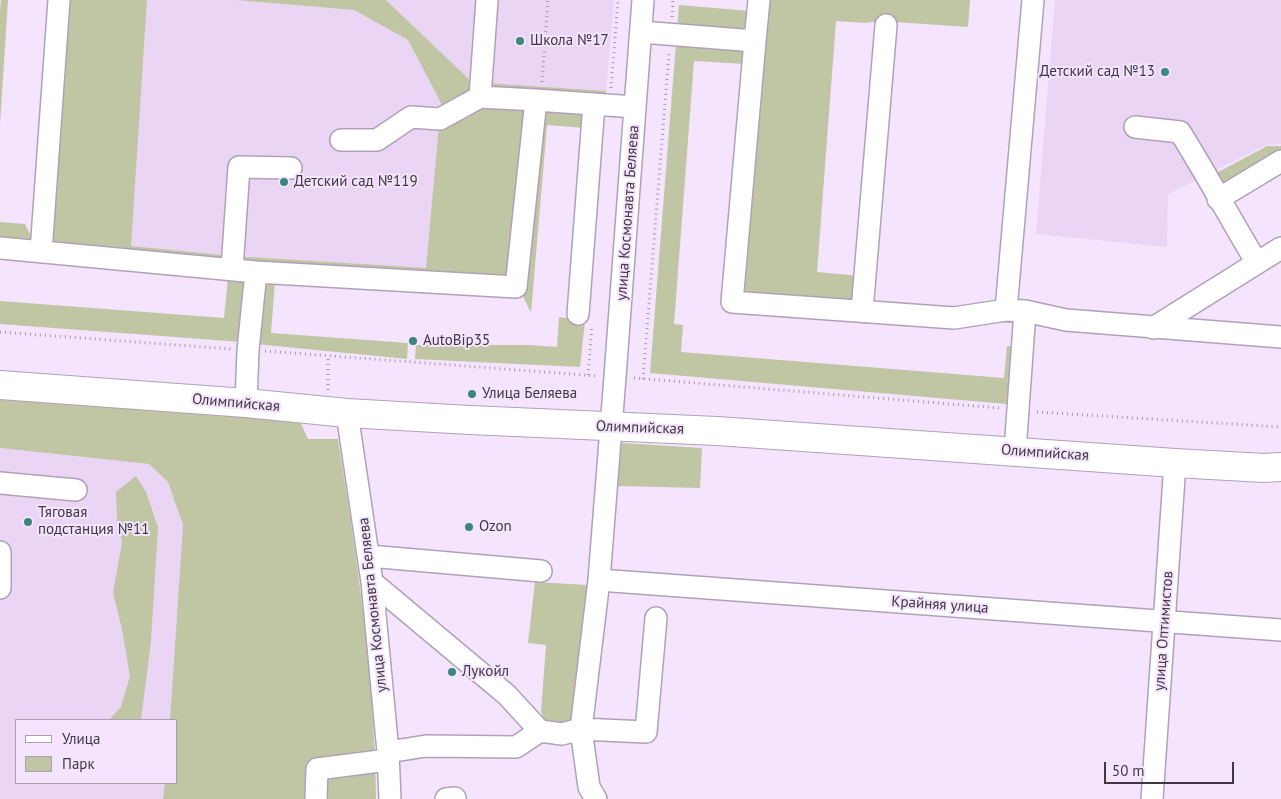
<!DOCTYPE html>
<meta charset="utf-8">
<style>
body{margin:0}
#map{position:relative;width:1281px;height:799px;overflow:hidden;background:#f4e4fd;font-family:"PT Sans",sans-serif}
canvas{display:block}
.legend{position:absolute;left:15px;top:719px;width:162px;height:65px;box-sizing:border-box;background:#f4e4fd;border:1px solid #ac9fb2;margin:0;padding:6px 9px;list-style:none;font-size:15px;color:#3f3842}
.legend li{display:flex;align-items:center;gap:10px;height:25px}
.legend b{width:25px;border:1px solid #ac9fb2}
.scale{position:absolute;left:1104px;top:762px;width:130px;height:22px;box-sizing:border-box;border:2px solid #3f3842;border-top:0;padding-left:6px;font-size:15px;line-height:18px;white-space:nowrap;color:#3f3842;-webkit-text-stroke:4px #f4e4fd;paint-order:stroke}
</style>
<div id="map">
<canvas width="1281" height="799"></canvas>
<ul class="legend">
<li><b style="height:6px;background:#fff"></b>Улица</li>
<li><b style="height:14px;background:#c0c5a4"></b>Парк</li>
</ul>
<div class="scale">50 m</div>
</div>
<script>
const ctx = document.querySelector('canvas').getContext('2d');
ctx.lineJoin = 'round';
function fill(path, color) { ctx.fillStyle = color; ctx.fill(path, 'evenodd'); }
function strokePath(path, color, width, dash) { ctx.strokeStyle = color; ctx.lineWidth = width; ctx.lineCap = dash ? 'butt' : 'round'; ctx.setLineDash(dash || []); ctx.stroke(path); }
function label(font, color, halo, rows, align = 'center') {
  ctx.font = font + ' "PT Sans",sans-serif'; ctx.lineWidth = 4; ctx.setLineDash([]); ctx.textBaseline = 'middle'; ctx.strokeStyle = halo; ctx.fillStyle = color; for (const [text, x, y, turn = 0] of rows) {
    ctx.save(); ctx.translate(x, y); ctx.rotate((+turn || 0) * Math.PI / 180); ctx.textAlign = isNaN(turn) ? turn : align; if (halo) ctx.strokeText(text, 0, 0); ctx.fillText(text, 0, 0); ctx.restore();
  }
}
const built = new Path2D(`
 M147,0H236L354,10L408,40L441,103L426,269L233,256L130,246Z
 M386,0H614L606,91L472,82Z
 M1055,0H1281V144L1266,145L1168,194L1167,247L1036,234Z
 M0,448L149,464L168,482L183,525L170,720H16V783H165L163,799H0Z`);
const green = new Path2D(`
 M1,0H8L0,125V10Z
 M66,0H147L131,246L233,256L426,268L441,103L408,40L354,10L236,0H386L472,82L606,91V100L585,128L547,125L531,313L521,292L49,248Z
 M765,0H970L968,27L880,21L865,23L836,21L817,272L860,276L858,305L738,296Z
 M679,5L750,11L746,64L694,61L674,324L683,325L681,352L1004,378L1007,346L1018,347L1019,324L986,321L1023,318L1018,405L650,373Z
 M1267,146H1281V157L1219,195L1211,176Z
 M0,222L25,224L35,244L0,241Z
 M228,277L247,279L242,342L0,324V301L224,318Z
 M262,280L275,281L271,333L408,343L407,359L256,344Z
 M559,317L585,321L580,367L415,359L416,345H529L557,347Z
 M0,396L297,415L308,439H338C357,558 375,678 376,799H163L165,783H176V720H170L183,525L168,482L149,464L0,448Z
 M622,443L702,448L700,488L617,486Z
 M136,476L146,492L158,527L151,641L141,720H109L121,707L130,676L122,629L113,593L122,542L117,518L116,492Z
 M535,582L587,585L575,715L570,724L547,726L541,712L546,645L528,643Z`);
const path = new Path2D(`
 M672,17L673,0
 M542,82L548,0
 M611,88L618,0
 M0,332L231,349
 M265,351L598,376
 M588,375L592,326
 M634,378L999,408
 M643,379L669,53
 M328,390V356
 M1037,412L1281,427`);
const minor = new Path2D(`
 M641,32L755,41L759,0
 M755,41L732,302L954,318L1006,310L1025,311L1066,320L1281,337
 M480,97L487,0
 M1135,127L1180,132C1207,175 1231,220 1257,263
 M341,140H377L411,117L440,119L480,97L536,100
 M1218,199L1281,161
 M0,248L256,272L516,287L536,100L635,107
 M41,252L59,0
 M232,269L239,167L291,168
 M1006,310L1033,0
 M862,311L886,25
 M578,314L594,104
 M1153,328L1281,248
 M246,403L248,350L256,272
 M347,413L372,582L388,752L390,799
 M1015,451L1025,311
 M0,483L76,490
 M0,552V588
 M369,556L541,571
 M599,580L1281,630
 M372,582L507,695L540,731L562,734L581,729L646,732L656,618
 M388,752L426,746L516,747L540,731
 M316,799L317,769L388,760
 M446,799L455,798
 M596,799L589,787L581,729L599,580L615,377L643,0
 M1152,799L1175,463`);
const major = new Path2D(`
 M0,385L246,403L347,413L470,420L717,431L1175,463L1264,468L1281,467`);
const markers = [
 [520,41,5,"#3e8580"],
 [1165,72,5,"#3e8580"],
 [284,182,5,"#3e8580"],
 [413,341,5,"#3e8580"],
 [472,394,5,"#3e8580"],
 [28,522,5,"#3e8580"],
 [469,527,5,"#3e8580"],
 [452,672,5,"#3e8580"]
];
const poiNames = [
 ["Школа №17",530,41],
 ["Детский сад №13",1155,72,"right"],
 ["Детский сад №119",294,182],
 ["AutoBip35",423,341],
 ["Улица Беляева",482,394],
 ["Тяговая",38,513],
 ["подстанция №11",38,530],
 ["Ozon",479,527],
 ["Лукойл",462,672]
];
const streetNames = [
 ["улица Космонавта Беляева",628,213,-86],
 ["Олимпийская",236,403,5],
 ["Олимпийская",640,428,2],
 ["Олимпийская",1045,453,4],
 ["улица Космонавта Беляева",373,605,-96],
 ["Крайняя улица",940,605,4],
 ["улица Оптимистов",1164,631,-86]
];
fill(built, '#ead6f4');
fill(green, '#c0c5a4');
strokePath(minor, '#b0a1b8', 24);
strokePath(major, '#b0a1b8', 30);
strokePath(path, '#a599ac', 3, [1, 4]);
strokePath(minor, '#fff', 21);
strokePath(major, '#fff', 28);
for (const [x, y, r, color] of markers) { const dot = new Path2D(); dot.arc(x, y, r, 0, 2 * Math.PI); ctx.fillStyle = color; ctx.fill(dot); strokePath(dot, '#f4e4fd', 2); }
label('15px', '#3f3842', '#f4e4fd', poiNames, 'left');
label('15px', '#3f3842', '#f4e4fd', streetNames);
</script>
